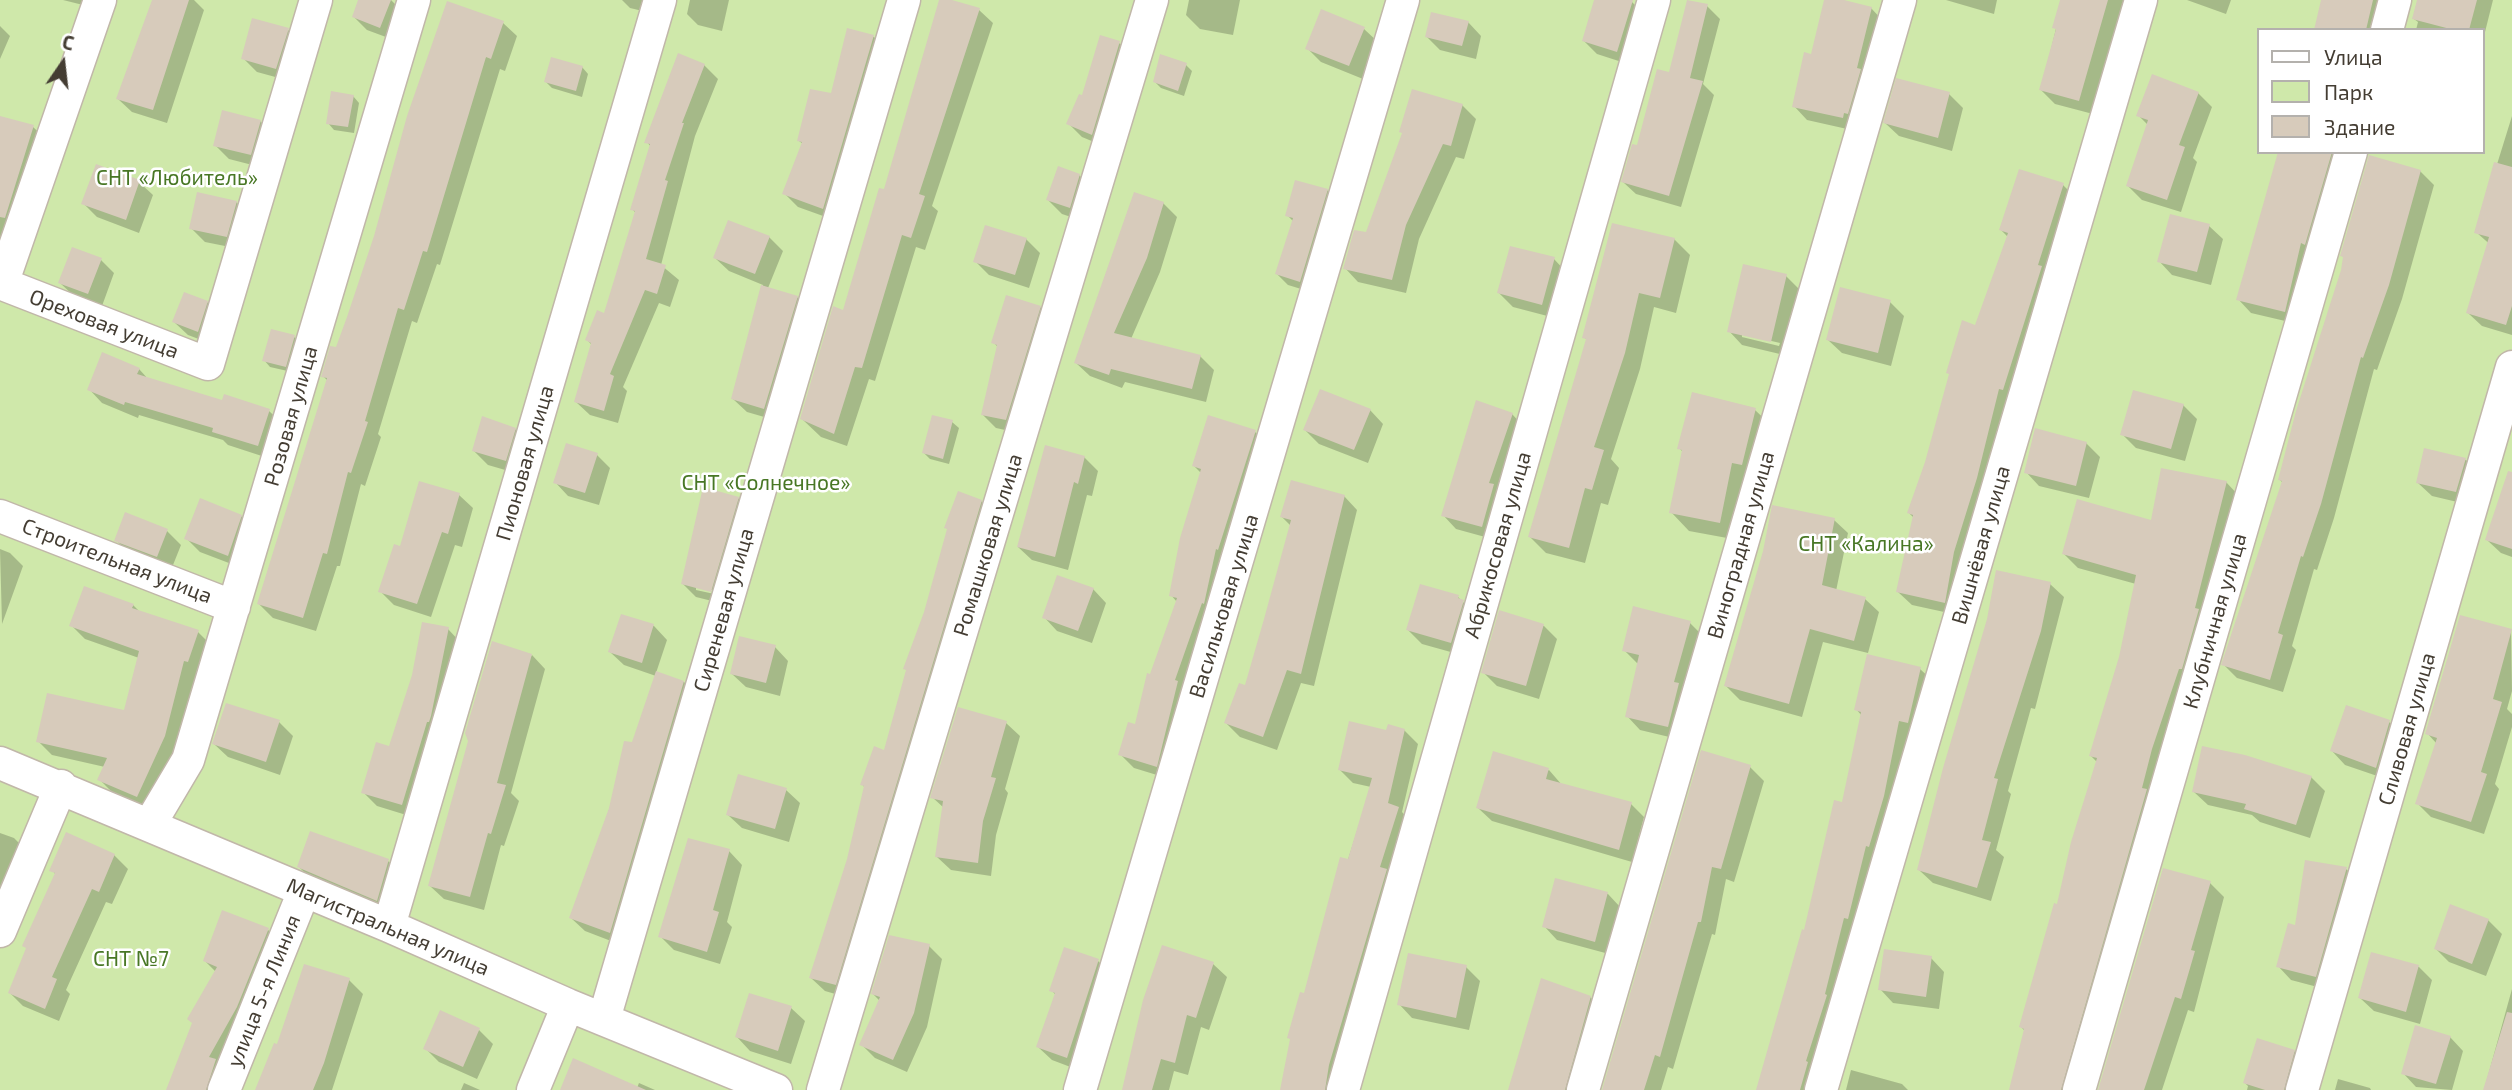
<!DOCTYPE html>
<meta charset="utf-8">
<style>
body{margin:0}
#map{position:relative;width:2512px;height:1090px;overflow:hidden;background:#f2ede3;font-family:"Exo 2",sans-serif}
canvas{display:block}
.legend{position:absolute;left:2257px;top:28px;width:228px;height:126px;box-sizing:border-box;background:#fff;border:2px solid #b4b1ad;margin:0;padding:9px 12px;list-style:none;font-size:21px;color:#443d33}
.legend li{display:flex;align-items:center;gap:14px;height:35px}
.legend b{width:35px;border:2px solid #b4b1ad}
.north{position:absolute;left:28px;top:28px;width:70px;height:70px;-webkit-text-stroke:5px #fff;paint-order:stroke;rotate:14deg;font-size:19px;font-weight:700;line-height:28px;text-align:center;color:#443d33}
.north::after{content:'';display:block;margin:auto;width:24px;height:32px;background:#443d33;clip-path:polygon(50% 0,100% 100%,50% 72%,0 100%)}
</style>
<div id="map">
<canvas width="2512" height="1090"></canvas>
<ul class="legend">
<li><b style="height:9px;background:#fff"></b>Улица</li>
<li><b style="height:19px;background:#cfe8aa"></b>Парк</li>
<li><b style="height:19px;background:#d7cbbb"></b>Здание</li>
</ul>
<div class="north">С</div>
</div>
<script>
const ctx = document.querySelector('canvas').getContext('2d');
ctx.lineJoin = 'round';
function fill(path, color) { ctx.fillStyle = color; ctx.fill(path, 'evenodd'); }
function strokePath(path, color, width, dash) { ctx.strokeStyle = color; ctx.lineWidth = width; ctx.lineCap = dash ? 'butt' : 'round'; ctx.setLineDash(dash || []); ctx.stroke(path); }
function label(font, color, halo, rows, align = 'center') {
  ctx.font = font + ' "Exo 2",sans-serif'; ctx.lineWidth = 5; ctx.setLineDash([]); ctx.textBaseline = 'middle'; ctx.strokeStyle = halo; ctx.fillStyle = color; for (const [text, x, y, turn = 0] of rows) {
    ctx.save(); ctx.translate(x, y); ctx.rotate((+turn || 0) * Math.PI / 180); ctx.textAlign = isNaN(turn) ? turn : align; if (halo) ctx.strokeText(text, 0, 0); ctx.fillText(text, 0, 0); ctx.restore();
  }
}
const green = new Path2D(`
 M0,0H2512V1090H0ZM2258,30H2482V152H2258Z`);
const shadow = new Path2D(`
 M63,0H98L95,8Z
 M154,0H194L204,10L167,123L132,112L118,99Z
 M360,0H391L404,13L394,40L367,30L354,17Z
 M622,0H655L651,13L630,8Z
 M690,0H729L722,31L698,25L687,14Z
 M941,0L979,10L993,23L932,206L938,211L925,250L916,247L875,381L869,379L847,446L821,437L802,419L845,312L885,191Z
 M1189,0H1240L1233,35L1200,29L1186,15Z
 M1596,0L1632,2L1646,16L1631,65L1597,54L1584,41Z
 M1826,0L1871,8L1884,22L1856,131L1807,120L1794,106L1812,56Z
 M1946,0H1997L1994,14Z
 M2063,0H2125L2093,114L2055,104L2041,90Z
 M2187,0H2231L2226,14Z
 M2323,0H2390L2382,30H2316Z
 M2419,0H2493L2482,44V30H2416L2418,22L2414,19Z
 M1707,6L1720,19L1703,84L1714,95L1681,207L1636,194L1623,182L1671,74Z
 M1322,12L1364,29L1378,42L1363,79L1321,62L1307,48Z
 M1468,22L1481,36L1476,59L1440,50L1427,37Z
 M503,23L517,36L505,71L500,69L440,265L437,264L417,323L412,321L378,434L381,437L365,486L361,484L340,566H337L316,631L273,618L259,604L328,381L323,376Z
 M0,26L10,36L0,59Z
 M288,30L301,43L290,81L257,72L243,58Z
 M848,31L874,37L887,51L837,221L798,207L784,193L803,144L799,141L832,96Z
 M1119,43L1133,56L1106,147L1082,137L1068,123Z
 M704,65L718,79L695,136L661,265L679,280L670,307L659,303L623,387L627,391L618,423L590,415L576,402L592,345L587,340L605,315L637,214L632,209L651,147L647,142Z
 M1186,65L1192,71L1184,96L1161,88L1155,82Z
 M582,67L588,74L582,97L552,88L546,82Z
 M2198,93L2212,107L2193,158L2197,162L2181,212L2142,200L2128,186L2148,125L2138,115Z
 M1949,94L1963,108L1952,151L1899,136L1885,123Z
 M353,96L359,103L354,133L334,130L328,123Z
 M1462,105L1476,119L1464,159L1456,157L1419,239L1406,293L1358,282L1345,268Z
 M2512,116V264L2476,232Z
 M0,117L33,127L47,140L0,256Z
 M260,121L274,135L264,168L229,159L215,145Z
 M2280,152H2354L2298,324L2251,313L2238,299Z
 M97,166L139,182L153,195L139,233L97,217L83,203Z
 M2420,171L2434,185L2402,299L2377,370L2374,369L2334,518L2317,570L2314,569L2292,646L2296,650L2283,692L2237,678L2223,664L2283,483L2280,480Z
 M1079,175L1093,189L1083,221L1062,214L1048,200Z
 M2063,185L2077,199L1958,615L1912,605L1898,592L1914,518L1909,513L2008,237L2001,230Z
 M1327,190L1338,201L1311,292L1288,285L1277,274L1294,222L1287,215Z
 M236,202L250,216L240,249L205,242L191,228Z
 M1163,203L1177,217L1160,272L1131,339L1200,356L1214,370L1206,402L1125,382L1122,388L1090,376L1076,363Z
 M2209,226L2223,239L2211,285L2172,275L2159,261Z
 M769,237L783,251L768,288L797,297L810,311L778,421L747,412L733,399L763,285L729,271L715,258Z
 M1026,239L1040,253L1029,288L989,275L975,261Z
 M1674,239L1690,255L1676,313L1654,307L1640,369L1611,459L1619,468L1608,505L1601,503L1585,563L1546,553L1530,537L1587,340L1584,337Z
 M1554,259L1567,273L1555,318L1513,307L1499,293Z
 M101,260L114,273L102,306L74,296L60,283Z
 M1786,276L1800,290L1784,355L1742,345L1729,331ZM1742,334L1780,343L1779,346L1742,337Z
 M2512,293V335L2482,326L2468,313Z
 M207,302L220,316L212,344L188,335L174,322Z
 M1890,302L1904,316L1891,366L1842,353L1828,340Z
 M1040,307L1053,321L1019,433L996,428L982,414L998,347L993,342Z
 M294,337L301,343L292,372L270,367L264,360Z
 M139,369L149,380L223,403L269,411L283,424L271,459L228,445L223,440L139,415L138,418L102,403L89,389Z
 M2183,405L2197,419L2185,461L2136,448L2122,434Z
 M1370,410L1383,424L1368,463L1319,444L1305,430Z
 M1755,410L1774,428L1738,540L1689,531L1671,512L1683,452L1679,448Z
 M1512,414L1525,428L1496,540L1456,529L1443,515Z
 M952,422L959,428L949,464L930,459L924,453Z
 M515,429L528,443L519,474L488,465L474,451Z
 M1255,432L1269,445L1170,779L1134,768L1120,754L1136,726L1177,602L1171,595L1202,474L1194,466Z
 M2086,443L2100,457L2089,498L2039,486L2026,472Z
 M2425,450L2466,460L2479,473L2470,505L2432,496L2418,483Z
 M597,455L610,468L599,505L568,496L555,482Z
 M1084,457L1098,471L1092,496L1087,495L1068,570L1032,560L1018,547Z
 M2226,482L2240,497L2076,1090H2010L2025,1031L2021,1027L2058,906L2097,762L2091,756L2120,657L2136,584L2078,568L2064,554L2152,522Z
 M459,495L473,508L462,547L455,545L431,617L394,605L380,591L401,548Z
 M1344,496L1357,510L1314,686L1301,683L1277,750L1240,737L1226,723L1246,687L1291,526L1282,517Z
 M738,498L751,512L724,604L696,597L683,584ZM696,586L720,592L719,595L696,590Z
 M981,501L995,515L849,998L825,991L811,978L849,860L865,788L862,784L885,752Z
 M2512,505V557L2501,553L2487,540Z
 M126,515L167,531L181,545L171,570L130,554L116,540Z
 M241,516L254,530L242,568L200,552L186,538Z
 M1834,520L1848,533L1836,591L1865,599L1879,612L1868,653L1823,642L1802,717L1740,700L1726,686Z
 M0,549L10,553L23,566L2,624Z
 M2050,584L2064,597L2035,709L2031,708L2008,791L2011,794L1996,850L2004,857L1991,901L1933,883L1919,870Z
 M1093,589L1106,603L1092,643L1057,631L1044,617Z
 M1458,597L1476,615L1465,656L1422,644L1408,630Z
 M133,605L141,613L198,632L211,645L178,750L151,810L113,793L99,779L105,767L52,755L38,741L125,712L139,658L85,639L71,625Z
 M1500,613L1544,626L1557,639L1539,699L1497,686L1483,672Z
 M622,616L654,626L667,640L656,673L684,682L697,696L624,946L585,931L571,918L656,676L624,665L610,652Z
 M1690,623L1703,636L1682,740L1640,730L1627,716L1638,664L1624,650Z
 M448,629L461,643L416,818L377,806L363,792L390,748Z
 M2511,630L2512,691L2507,709L2512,714V727L2495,784L2499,789L2484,834L2431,817L2417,803L2437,744L2427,733Z
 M775,647L788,661L780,696L746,687L732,674Z
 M532,655L545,669L511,793L519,801L504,846L501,845L484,910L444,899L430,886L470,741Z
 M1920,669L1934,682L1817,1090H1758L1844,805L1862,716L1856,709Z
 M279,722L293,736L280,775L228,757L214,744Z
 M2389,722L2403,735L2389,780L2345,765L2332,751Z
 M1006,723L1020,736L1005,789L1008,793L996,835L991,876L951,870L937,857L944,808L932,797Z
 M1404,730L1418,744L1402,812L1411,822L1340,1090H1282L1305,995L1371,787L1353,783L1339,769L1387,732Z
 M1702,752L1750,767L1764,781L1734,882L1726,879L1715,935L1712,934L1673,1069L1668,1067L1661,1090H1603Z
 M1549,770L1562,785L1631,804L1644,817L1632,862L1492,821L1478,808Z
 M2311,777L2325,791L2310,838L2260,822L2252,815L2208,805L2194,792Z
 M786,790L800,803L789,842L742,828L728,815Z
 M0,833L14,838L28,852L0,898Z
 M729,851L742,865L727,922L732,927L720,964L674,950L660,936Z
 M114,855L128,869L112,904L106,902L66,990L70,994L59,1021L23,1006L10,993L56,875L52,870Z
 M388,861L409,881L397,920L319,887L299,867Z
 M2346,869L2360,882L2329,990L2291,980L2278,966L2297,927Z
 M1556,880L1608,894L1621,908L1609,954L1557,940L1544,926Z
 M2210,883L2224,897L2194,1012L2188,1010L2162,1090H2100Z
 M2488,920L2502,934L2486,976L2449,962L2436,949Z
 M268,930L282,943L224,1090H168L216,972L205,961Z
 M929,946L942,959L927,1027L907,1072L875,1058L861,1044L880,1001L873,994Z
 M2373,954L2419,967L2432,980L2420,1024L2374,1011L2360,998Z
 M1931,958L1944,972L1939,1009L1893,1003L1880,989Z
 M1098,961L1112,975L1081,1071L1052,1060L1038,1047L1056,995L1051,990Z
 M1213,964L1227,977L1209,1030L1201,1027L1188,1075L1174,1071L1169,1090H1124Z
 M1466,967L1480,981L1469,1030L1412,1018L1399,1004Z
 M349,980L363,994L332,1090H256L278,1046Z
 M2512,989V1090H2484Z
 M1590,997L1604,1011L1582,1090H1510Z
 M791,1008L805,1021L791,1064L750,1051L737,1037Z
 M441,1013L479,1030L493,1044L477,1079L439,1062L425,1048Z
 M2450,1037L2463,1051L2452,1090L2416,1087L2403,1073Z
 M2294,1051L2307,1065L2300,1090H2247L2248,1086L2245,1083Z
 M1851,1070L1902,1084L1908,1090H1846Z
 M2338,1079L2370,1088L2371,1090H2335Z
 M464,1083L480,1090H461Z
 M639,1083L655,1090H564L637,1088Z`);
const building = new Path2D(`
 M152,0H189L153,110L116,99Z
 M358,0H391L380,28L352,17Z
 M939,0H952L980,8L919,194L925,196L911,238L902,235L862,368L855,367L834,434L800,419L833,306L843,310L879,188L884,189Z
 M1594,0H1633L1617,52L1582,41Z
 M1687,0L1708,4L1690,78L1703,81L1669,196L1621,182L1632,144L1637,145L1657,69L1669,72Z
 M1824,0H1844L1872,7L1857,68L1861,69L1848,114L1844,113L1843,118L1792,107L1804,52L1811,54Z
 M2060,0H2108L2079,101L2039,90L2056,29L2052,28Z
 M2321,0H2373L2366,30H2314Z
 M2417,0H2477L2469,30H2454L2412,19Z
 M447,1L504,21L491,59L486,57L427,252L423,251L404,310L398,308L365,421L368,422L351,473L348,472L327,554L323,553L303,618L257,604L327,378L321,377L330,346L336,347L347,317L374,236L407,116Z
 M1321,9L1365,27L1349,66L1305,49Z
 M1431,12L1469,21L1462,46L1425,37Z
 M252,18L289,28L276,69L241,59Z
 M847,28L874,35L823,209L782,194L802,142L797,141L810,89L831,93Z
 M1100,35L1120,41L1092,135L1066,124L1079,94L1082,95Z
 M678,53L705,64L682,123H684L665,180L668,181L646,259L666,265L657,294L645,290L610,374L614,376L604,411L574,402L591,343L585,340L597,310L604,313L635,211L630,210L650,144L644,143Z
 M1160,54L1187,63L1178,91L1153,82Z
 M551,57L583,66L576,91L544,82Z
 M2152,74L2199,92L2179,145L2185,147L2167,200L2126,186L2148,120L2136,116Z
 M1896,78L1950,92L1938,138L1883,123Z
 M1412,89L1463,104L1451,146L1443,144L1406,225L1392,280L1343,269L1354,230L1366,232L1402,133L1399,132Z
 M331,91L354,95L348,127L326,124Z
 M222,110L261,120L251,155L213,146Z
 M0,116L34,125L5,218L0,217Z
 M2278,152H2332L2305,245L2301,243L2285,312L2236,300Z
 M2369,155L2421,170L2389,285L2363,358L2361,357L2321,504L2303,557L2301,556L2278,633L2283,635L2270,680L2221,665L2282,481L2278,480L2296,411L2341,270L2343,257L2340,256Z
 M2494,162L2512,167V306L2506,325L2466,313L2489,237L2474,233Z
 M96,164L140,180L126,220L81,204Z
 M1058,166L1080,174L1070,208L1046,200Z
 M2019,169L2064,183L2038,265L2042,266L2003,390L1999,389L1977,478L1954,552L1945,603L1896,592L1913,515L1907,513L1925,462L1949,374L1946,373L1962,320L1975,325L2008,233L1999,230Z
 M1295,180L1328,189L1300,282L1275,274L1293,218L1285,216Z
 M197,192L237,201L227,237L189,229Z
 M1134,192L1164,202L1147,258L1114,333L1201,355L1192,389L1111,369L1109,375L1074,363Z
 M2170,214L2210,224L2197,272L2157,262Z
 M728,220L770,236L755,274L713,258Z
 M1612,223L1675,238L1660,298L1639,293L1625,353L1594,447L1604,450L1592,490L1585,488L1569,548L1528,537L1586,339L1582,338Z
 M985,225L1027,238L1015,275L973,262Z
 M1510,246L1555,257L1542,305L1497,293Z
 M72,247L102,258L88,294L58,283Z
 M1743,264L1787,274L1771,342L1727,332Z
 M761,285L798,296L764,409L731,399Z
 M1840,287L1891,300L1878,353L1826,340Z
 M184,292L208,301L198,332L172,322Z
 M1006,295L1041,306L1006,420L981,415L997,345L991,343Z
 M271,329L295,335L286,367L262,361Z
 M102,352L140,368L137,374L222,400L224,394L270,409L258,446L212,432L213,428L125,402L124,405L87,390Z
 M1320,389L1371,409L1354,450L1303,430Z
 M2133,390L2184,404L2171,449L2120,435Z
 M1692,392L1756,408L1742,465L1732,463L1720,523L1669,513L1682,450L1677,449Z
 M1476,400L1513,413L1489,483L1494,484L1482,527L1441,516Z
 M932,415L953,420L943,459L922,453Z
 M1208,415L1256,430L1218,550L1216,549L1204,604L1202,603L1175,680L1178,681L1157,767L1118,755L1128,722L1135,724L1147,673L1150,674L1177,598L1169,596L1180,538L1201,469L1192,466Z
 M482,416L516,428L506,461L472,451Z
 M2035,428L2087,442L2076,486L2024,473Z
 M566,443L598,453L585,493L553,483Z
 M1045,445L1085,456L1078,484L1074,482L1055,557L1017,547Z
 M2424,448L2466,458L2456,492L2416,483Z
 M2161,468L2227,481L2195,608L2199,609L2182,669H2179L2152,749L2142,788L2147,789L2061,1090H2009L2024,1029L2019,1027L2054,903L2057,904L2071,842L2097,758L2089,756L2119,657L2136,575L2062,554L2077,499L2151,520Z
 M2508,471L2512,472V549L2485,540Z
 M1291,480L1345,495L1301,674L1287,670L1263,737L1224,723L1239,683L1245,685L1264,619L1291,520L1280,517Z
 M419,481L460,493L448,534L442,532L417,604L378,592L394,544L400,546Z
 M703,487L739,497L711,592L681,584Z
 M958,491L982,500L836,985L809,978L847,859L864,786L860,785L874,746L884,750L906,670L903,669L924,612L947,529L944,528Z
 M200,498L242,515L228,556L184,539Z
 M1772,505L1835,518L1822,585L1866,597L1854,641L1810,629L1789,704L1724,686L1763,551Z
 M125,512L168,529L157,557L114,541Z
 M1996,570L2051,582L2041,631L1994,778L1998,779L1982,840L1991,842L1977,888L1917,870L1943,768L1987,619Z
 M1057,575L1094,588L1078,631L1042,618Z
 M1420,584L1459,595L1458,598L1464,600L1451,643L1406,630Z
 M84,586L134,604L132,608L199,630L188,662L184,661L165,736L137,797L97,780L107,758L36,742L47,693L124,710L139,651L69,626Z
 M1633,606L1691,621L1674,682L1679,683L1668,727L1625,717L1639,655L1622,651Z
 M1499,610L1544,624L1526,686L1481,673Z
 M621,614L654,624L642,663L608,652Z
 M2460,615L2512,629L2493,699L2502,702L2481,772L2487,774L2471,822L2415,804L2437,738L2425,734Z
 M422,622L449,627L431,716L429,722H427L402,805L361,793L376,742L389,746L412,675Z
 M739,636L776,645L766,683L730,674Z
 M492,641L532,654L497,783L506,785L491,834L488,833L470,897L428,886L468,741L465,733Z
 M1867,654L1921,667L1908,723L1899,721L1884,796L1869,847L1866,846L1848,919L1844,918L1825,994L1827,995L1806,1061L1808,1062L1800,1090H1756L1802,929L1804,930L1834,800L1842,802L1861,712L1854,710Z
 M656,671L684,681L610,933L569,918L609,808L624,741L632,742Z
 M226,703L280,720L266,762L212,744Z
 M2346,705L2390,720L2376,768L2330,751Z
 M958,707L1007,721L991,777L996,778L983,821L978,863L935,857L943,801L930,798Z
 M1349,721L1386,730L1388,724L1405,729L1388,803L1399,807L1380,867L1387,869L1329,1065L1325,1090H1280L1290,1039L1287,1038L1300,992L1304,993L1340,857L1348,859L1372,778L1338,770Z
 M2202,746L2245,755L2312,776L2296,825L2244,809L2246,804L2192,792Z
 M1701,750L1751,765L1721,869L1712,867L1701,922H1698L1660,1057L1655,1055L1644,1090H1602Z
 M1493,751L1549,768L1546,779L1632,802L1619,850L1476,808Z
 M738,774L787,788L775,829L726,815Z
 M310,831L389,859L377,901L297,867Z
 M66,832L115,854L99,892L92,889L52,977L57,979L45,1009L8,993L26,948L22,946L55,873L49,871Z
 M688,838L730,849L713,910L719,912L707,952L658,937Z
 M2305,860L2347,867L2316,977L2276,967L2288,923L2295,925Z
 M2163,868L2211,881L2191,950L2195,951L2181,999L2175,997L2144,1090H2098Z
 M1555,878L1608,892L1595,942L1542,927Z
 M2450,904L2489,919L2472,964L2434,949Z
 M222,910L269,928L237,1007L209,1057L216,1059L206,1090H166L192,1023L187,1019L217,967L203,961Z
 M889,935L930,944L914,1013L893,1060L859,1045L880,997L871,994Z
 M1162,945L1214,962L1196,1018L1187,1015L1175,1063L1161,1059L1152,1090H1122L1143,1000Z
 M1064,947L1099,959L1067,1058L1036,1047L1055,993L1049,991Z
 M1884,949L1932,956L1926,997L1878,990Z
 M2371,952L2419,965L2406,1012L2358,998Z
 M1408,953L1467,965L1456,1018L1397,1005Z
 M304,964L350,978L324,1063L313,1090H255L274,1043L277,1044Z
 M1541,978L1591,996L1565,1090H1508Z
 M749,993L792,1006L778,1051L735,1037Z
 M440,1010L480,1028L463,1067L423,1049Z
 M2507,1012L2512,1013V1090H2483Z
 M2415,1025L2451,1036L2436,1084L2401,1074Z
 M2257,1038L2295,1050L2284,1090H2265L2243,1083Z
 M573,1058L646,1090H560Z`);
const minor = new Path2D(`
 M2387,30L2395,0
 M0,283L208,364L316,0
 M2,284L100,0
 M0,516L234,607
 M0,763L389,926L568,1005L776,1090
 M150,824L188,760L414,0
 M389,926L660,0
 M0,931L61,786
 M604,1019L904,0
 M224,1090L304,891
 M533,1090L568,1005
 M823,1090L1152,0
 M1080,1090L1403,0
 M1343,1090L1654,0
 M1583,1090L1900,0
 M1821,1090L2141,0
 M2079,1090L2351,152
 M2302,1090L2512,367`);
const parkNames = [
 ["СНТ «Любитель»",177,178],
 ["СНТ «Солнечное»",766,483],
 ["СНТ «Калина»",1866,544],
 ["СНТ №7",131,959]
];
const streetNames = [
 ["Ореховая улица",104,324,21],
 ["Розовая улица",291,416,-74],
 ["Пионовая улица",525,463,-74],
 ["Ромашковая улица",988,545,-73],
 ["Абрикосовая улица",1498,545,-74],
 ["Виноградная улица",1741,545,-74],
 ["Вишнёвая улица",1981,545,-74],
 ["Строительная улица",117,561,21],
 ["Васильковая улица",1224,606,-73],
 ["Сиреневая улица",724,610,-74],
 ["Клубничная улица",2215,621,-74],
 ["Сливовая улица",2407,729,-74],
 ["Магистральная улица",388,927,23],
 ["улица 5-я Линия",264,991,-68]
];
fill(green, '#cfe8aa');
fill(shadow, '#0003');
fill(building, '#d7cbbb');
strokePath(minor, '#c1b7a9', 35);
strokePath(minor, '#fff', 32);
label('21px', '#487725', '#fff', parkNames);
label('21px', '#443d33', '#fff', streetNames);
</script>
